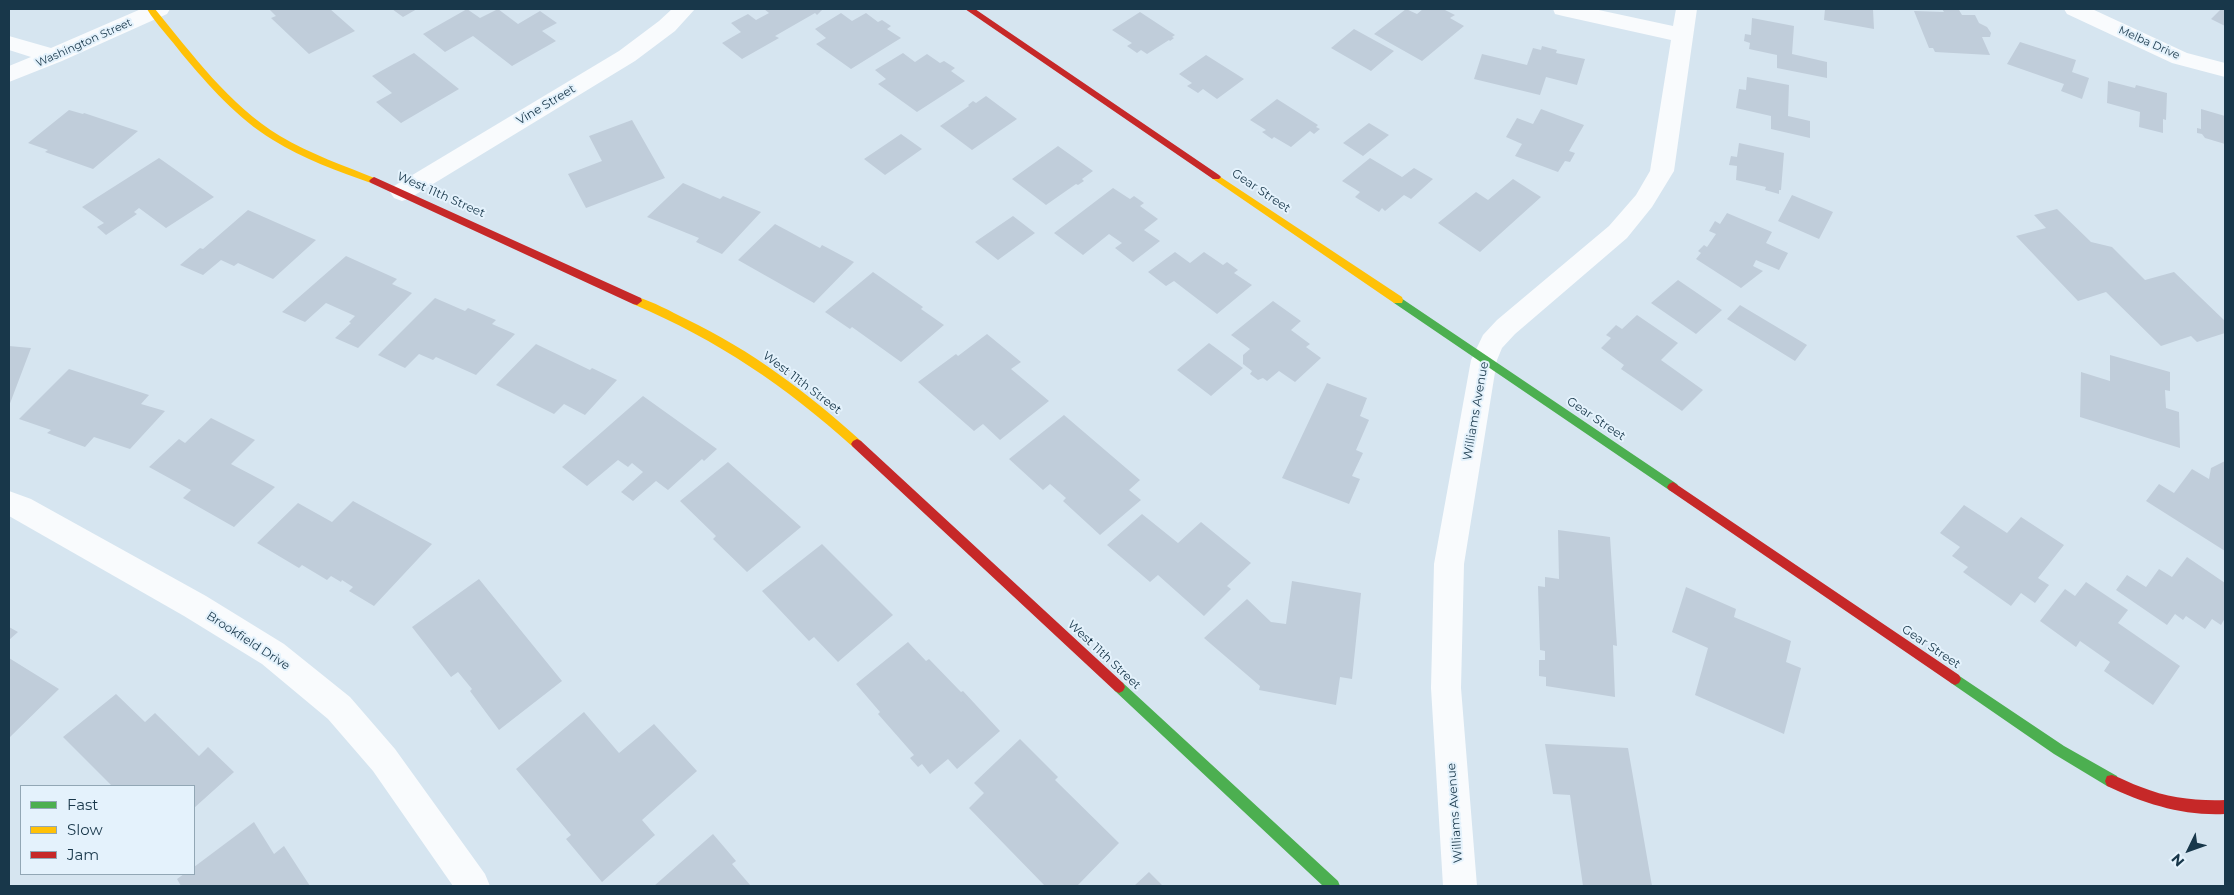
<!DOCTYPE html>
<style>
body{margin:0}
#map{position:relative;width:2234px;height:895px;overflow:hidden;background:#d6e5f0;font-family:Montserrat,sans-serif}
canvas{display:block}
.frame{position:absolute;inset:0;border:10px solid #18374a;pointer-events:none}
.legend{position:absolute;left:20px;top:785px;width:175px;height:90px;box-sizing:border-box;background:#e4f2fc;border:1px solid #92a7b5;margin:0;padding:6px 9px;list-style:none;font-size:15px;color:#18374a}
.legend li{display:flex;align-items:center;gap:10px;height:25px}
.legend b{width:25px;border:1px solid #92a7b5}
.north{position:absolute;left:2164px;top:825px;width:50px;height:50px;-webkit-text-stroke:4px #e4f2fc;paint-order:stroke;rotate:228deg;font-size:14px;font-weight:700;line-height:20px;text-align:center;color:#18374a}
.north::after{content:'';display:block;margin:auto;width:18px;height:22px;background:#18374a;clip-path:polygon(50% 0,100% 100%,50% 72%,0 100%)}
</style>
<div id="map">
<canvas width="2234" height="895"></canvas>
<div class="frame"></div>
<ul class="legend">
<li><b style="height:6px;background:#4caf50"></b>Fast</li>
<li><b style="height:6px;background:#ffc107"></b>Slow</li>
<li><b style="height:6px;background:#c62828"></b>Jam</li>
</ul>
<div class="north">N</div>
</div>
<script>
const ctx = document.querySelector('canvas').getContext('2d');
ctx.lineJoin = 'round';
function fill(path, color) { ctx.fillStyle = color; ctx.fill(path, 'evenodd'); }
function label(font, color, halo, rows, align = 'center') {
  ctx.font = font + ' Montserrat,sans-serif'; ctx.lineWidth = 4; ctx.setLineDash([]); ctx.textBaseline = 'middle'; ctx.strokeStyle = halo; ctx.fillStyle = color; for (const [text, x, y, turn = 0] of rows) {
    ctx.save(); ctx.translate(x, y); ctx.rotate((+turn || 0) * Math.PI / 180); ctx.textAlign = isNaN(turn) ? turn : align; if (halo) ctx.strokeText(text, 0, 0); ctx.fillText(text, 0, 0); ctx.restore();
  }
}
const building = new Path2D(`
 M269,9H330L355,31L309,54L271,18L276,16Z
 M392,9H417L403,17Z
 M467,9L480,18L498,9L518,24L540,11L557,23L542,31L556,41L512,66L473,36L445,52L423,34Z
 M764,9H823L817,15L815,13L775,36L779,38L742,59L722,43L741,32L731,23L748,14L756,20L769,13Z
 M1406,9L1417,14L1423,9H1443L1455,15L1450,18L1464,26L1422,61L1374,34Z
 M1825,9H1873L1874,29L1824,20Z
 M1942,9L1959,10L1962,15H1975L1979,23L1987,27L1991,33L1990,37H1982L1990,55L1935,52L1933,48H1929L1914,11L1944,12Z
 M2221,9H2225V26L2211,19Z
 M1140,12L1175,35L1172,37L1174,38L1170,41L1169,40L1147,54L1141,50L1137,53L1127,46L1132,43L1112,30Z
 M841,13L852,21L866,13L878,22L882,20L891,26L887,29L901,38L851,69L816,44L826,38L815,29Z
 M1752,18L1794,26L1792,54L1827,62V78L1777,68V55L1749,49L1750,43L1744,41L1745,34L1751,35Z
 M1354,29L1394,51L1371,71L1331,48Z
 M2020,42L2076,60L2072,72L2089,78L2082,99L2061,91L2064,84L2007,64Z
 M1542,46L1557,50L1556,53L1585,59L1577,85L1546,77L1540,95L1474,79L1482,54L1527,65L1533,48L1541,50Z
 M414,53L459,89L401,123L376,102L392,93L372,76Z
 M903,53L915,62L927,54L940,63L944,61L955,68L951,71L965,81L917,112L878,84L886,79L875,70Z
 M1206,55L1244,79L1217,99L1203,89L1198,93L1187,86L1192,83L1179,74Z
 M1747,77L1789,85L1788,116L1810,121V138L1771,129V116L1736,108L1739,89L1746,90Z
 M2108,81L2135,88L2136,85L2167,93L2166,120L2163,119V133L2139,127L2140,112L2107,103Z
 M986,96L1017,119L972,150L940,126L969,106L968,105L973,101L976,103Z
 M1277,99L1318,125L1316,127L1320,129L1314,134L1310,131L1291,147L1274,137L1272,139L1262,132L1266,130L1250,120Z
 M1541,109L1584,125L1569,151L1575,153L1570,162L1565,161L1558,172L1515,156L1522,144L1506,137L1517,118L1533,124Z
 M2201,109L2225,116V144L2205,138L2202,134L2197,133V128L2201,129Z
 M69,110L83,114L84,113L138,131L93,169L45,152L48,150L28,143Z
 M632,120L665,178L586,208L568,174L602,161L589,136Z
 M1369,123L1389,135L1363,156L1343,143Z
 M901,134L922,149L885,175L864,159Z
 M1739,143L1784,153L1781,190H1779V194L1765,190L1766,187L1736,180L1737,166L1729,165L1731,156L1737,157Z
 M1058,146L1093,171L1082,179L1084,181L1078,185L1076,184L1046,205L1012,179Z
 M159,158L214,197L166,228L139,208L134,212L137,214L106,235L97,227L104,223L82,207Z
 M1370,158L1402,177L1414,168L1433,179L1411,199L1404,195L1385,211L1382,208L1379,212L1355,197L1360,192L1342,181Z
 M1513,179L1541,197L1480,252L1438,223L1476,192L1488,200Z
 M683,183L720,199L723,196L761,212L722,254L696,242L699,238L647,217Z
 M1113,188L1130,199L1134,196L1144,203L1140,206L1158,219L1144,230L1160,241L1133,262L1115,248L1122,243L1109,234L1083,255L1054,233Z
 M1792,195L1833,212L1819,239L1778,221Z
 M2057,209L2091,242L2112,247L2145,280L2174,272L2225,321V333L2197,342L2191,336L2161,346L2106,292L2078,301L2016,236L2046,228L2034,215Z
 M248,210L316,240L273,279L238,263L234,266L221,260L203,275L180,265L200,248L203,249Z
 M1727,213L1772,232L1766,243L1788,253L1779,270L1756,260L1753,266L1763,271L1741,288L1696,259L1701,253L1698,251L1704,245L1707,247L1716,234L1709,231L1715,221L1720,224Z
 M1013,216L1035,233L998,260L975,242Z
 M775,224L820,248L822,245L854,262L814,303L738,260Z
 M1175,252L1190,263L1204,252L1223,265L1227,262L1238,270L1234,273L1252,285L1217,314L1174,281L1166,286L1148,272Z
 M346,256L397,279L392,284L412,293L358,348L335,338L351,323L349,322L355,316L326,303L305,322L282,312Z
 M873,272L923,307L921,309L944,325L901,362L852,327L850,329L825,312Z
 M1678,280L1722,310L1696,334L1651,303Z
 M435,298L465,311L468,308L496,320L492,324L515,334L476,375L436,357L433,360L419,354L405,368L378,355Z
 M1273,301L1301,321L1291,330L1310,344L1306,347L1321,358L1295,382L1279,371L1267,381L1263,378L1258,380L1250,374L1252,371L1243,364V355L1250,349L1231,335Z
 M1740,305L1807,345L1795,361L1727,319Z
 M1637,315L1678,343L1661,360L1703,390L1682,411L1621,369L1624,365L1601,348L1611,338L1606,335L1616,325L1622,329Z
 M987,334L1021,362L1011,369L1049,401L1000,440L983,424L974,431L918,382L956,354L958,356Z
 M1209,343L1243,368L1211,396L1177,370Z
 M536,344L590,370L592,368L617,380L585,415L564,404L554,414L496,385Z
 M9,346L31,348L9,406Z
 M2110,355L2170,372V391L2165,390L2166,408L2179,412L2180,448L2080,417L2081,372L2110,381Z
 M69,369L149,395L141,404L165,411L130,449L94,437L85,447L47,433L51,430L19,419Z
 M1327,383L1367,398L1360,416L1369,420L1356,450L1363,453L1352,476L1360,479L1349,504L1282,478Z
 M643,396L717,449L704,461L702,459L668,490L656,481L633,501L621,492L643,472L632,463L628,467L618,460L587,486L562,467Z
 M1064,415L1140,480L1129,490L1141,500L1100,535L1063,501L1066,498L1050,484L1043,490L1009,459Z
 M211,418L255,440L231,464L275,487L234,527L183,498L191,490L149,467L179,439L185,443Z
 M2225,461V551L2146,501L2159,484L2174,493L2192,469L2209,479L2211,468Z
 M728,462L801,527L747,572L713,539L716,536L680,501Z
 M353,501L432,544L374,606L349,591L353,587L342,580L341,582L331,576L327,580L302,565L299,568L257,543L298,503L332,522Z
 M1964,505L2007,533L2021,517L2064,545L2038,578L2049,585L2035,603L2021,593L2011,606L1963,572L1968,567L1952,556L1960,547L1940,533Z
 M1142,514L1178,543L1201,522L1251,563L1227,586L1231,589L1204,616L1158,575L1150,582L1107,545Z
 M1558,530L1610,537L1617,646L1613,645L1615,697L1546,686V677L1539,676V660H1545V651L1540,650L1538,586L1545,587V577L1559,579Z
 M822,544L893,615L838,662L814,637L809,641L762,591Z
 M2187,557L2225,583V618L2221,625L2212,619L2205,629L2186,616L2183,620L2175,614L2167,625L2116,590L2127,575L2146,587L2159,569L2172,577Z
 M479,579L562,681L499,730L470,691L472,689L458,672L451,677L412,627Z
 M1292,581L1361,593L1352,679L1340,677L1336,705L1259,690L1260,686L1204,638L1247,599L1271,622L1286,624Z
 M2086,582L2128,610L2118,623L2180,666L2153,705L2104,671L2110,662L2080,641L2076,647L2040,621L2065,589L2075,596Z
 M1686,587L1736,609L1734,617L1791,641L1786,662L1801,668L1784,734L1695,695L1708,648L1672,632Z
 M9,627L18,632L9,640Z
 M908,642L926,661L929,659L961,692L963,691L1000,731L957,769L948,759L930,774L922,764L918,767L910,758L914,755L878,714L880,712L856,684Z
 M9,658L59,689L9,738Z
 M116,694L145,722L155,713L199,756L208,747L234,772L194,808V786H112L63,737Z
 M584,712L619,753L654,724L697,771L642,820L655,835L602,882L566,839L571,835L516,769Z
 M1020,739L1058,777L1055,780L1119,843L1077,886H1045L969,808L984,793L974,783Z
 M1545,744L1628,748L1652,886H1583L1570,795L1553,794Z
 M254,822L274,854L284,846L310,886H181L177,879L184,874H194V867Z
 M713,834L736,861L732,864L751,886H654Z
 M1149,872L1163,886H1134Z`);
const street = new Path2D(`
 M141,9H170L167,14L62,61L9,82V66L31,57L9,50V36L51,48Z
 M672,9H695L675,31L635,61L410,198L402,201L394,198L390,192L394,186L619,51L659,21Z
 M1553,9H1594L1673,26L1676,9H1697L1674,171L1652,207L1627,238L1515,334L1502,348L1497,360L1464,564L1461,688L1477,886H1443L1431,688L1434,564L1471,360L1483,335L1497,320L1609,226L1636,195L1650,171L1671,40L1563,16L1555,14Z
 M2064,9H2092L2187,53L2225,63V77L2172,63L2067,14Z
 M9,491L31,499L206,596L284,644L350,697L395,749L485,874L490,886H453L373,771L328,719L262,664L184,616L9,516Z`);
const fast = new Path2D(`
 M1398,296L1677,484L1679,487L1677,490L1673,492L1669,490L1394,303L1393,300L1394,297Z
 M1955,673L2064,746L2117,776L2119,781L2117,786L2112,787L2107,786L2054,754L1951,683L1949,679L1951,675Z
 M1119,681L1123,683L1338,881L1340,886H1323L1115,691L1113,687L1115,683Z`);
const slow = new Path2D(`
 M147,9H155C193,55 229,105 280,136C310,154 345,166 377,179L379,181L377,183H371C338,171 303,159 273,140C237,118 209,86 182,54C171,39 156,24 147,9Z
 M1216,174L1402,297L1403,300L1402,303H1394L1213,179L1211,177Z
 M637,297C654,302 670,311 686,319C751,350 808,393 861,441L863,444L861,447H853C784,385 719,341 633,304L632,301L633,298Z`);
const jam = new Path2D(`
 M965,9H975L1219,175L1221,177L1219,179H1213Z
 M374,177L641,298L642,301L637,305L633,304L371,183L369,181L371,179Z
 M857,439L861,441L1123,683L1125,687L1123,691L1119,693L1115,691L853,447L851,444L853,441Z
 M1673,482L1959,675L1961,679L1959,683L1955,685L1951,683L1669,490L1667,487L1669,484Z
 M2112,775C2122,778 2131,784 2141,787C2168,798 2196,801 2225,800V814C2183,816 2145,804 2107,786L2105,781L2107,776Z`);
const farStreetnames = [
 ["Washington Street",84,43,-24],
 ["Melba Drive",2149,43,24]
];
const streetNames = [
 ["Vine Street",546,105,-31],
 ["Gear Street",1261,191,34],
 ["West 11th Street",441,195,24],
 ["West 11th Street",802,383,37],
 ["Williams Avenue",1476,411,-80],
 ["Gear Street",1596,419,34],
 ["Brookfield Drive",248,641,33],
 ["Gear Street",1931,647,34],
 ["West 11th Street",1104,655,43],
 ["Williams Avenue",1455,813,-94]
];
fill(building, '#c0cdda');
fill(street, '#f9fbfd');
fill(fast, '#4caf50');
fill(slow, '#ffc107');
fill(jam, '#c62828');
label('11px', '#18374a', '#e4f2fc', farStreetnames);
label('12px', '#18374a', '#e4f2fc', streetNames);
</script>
